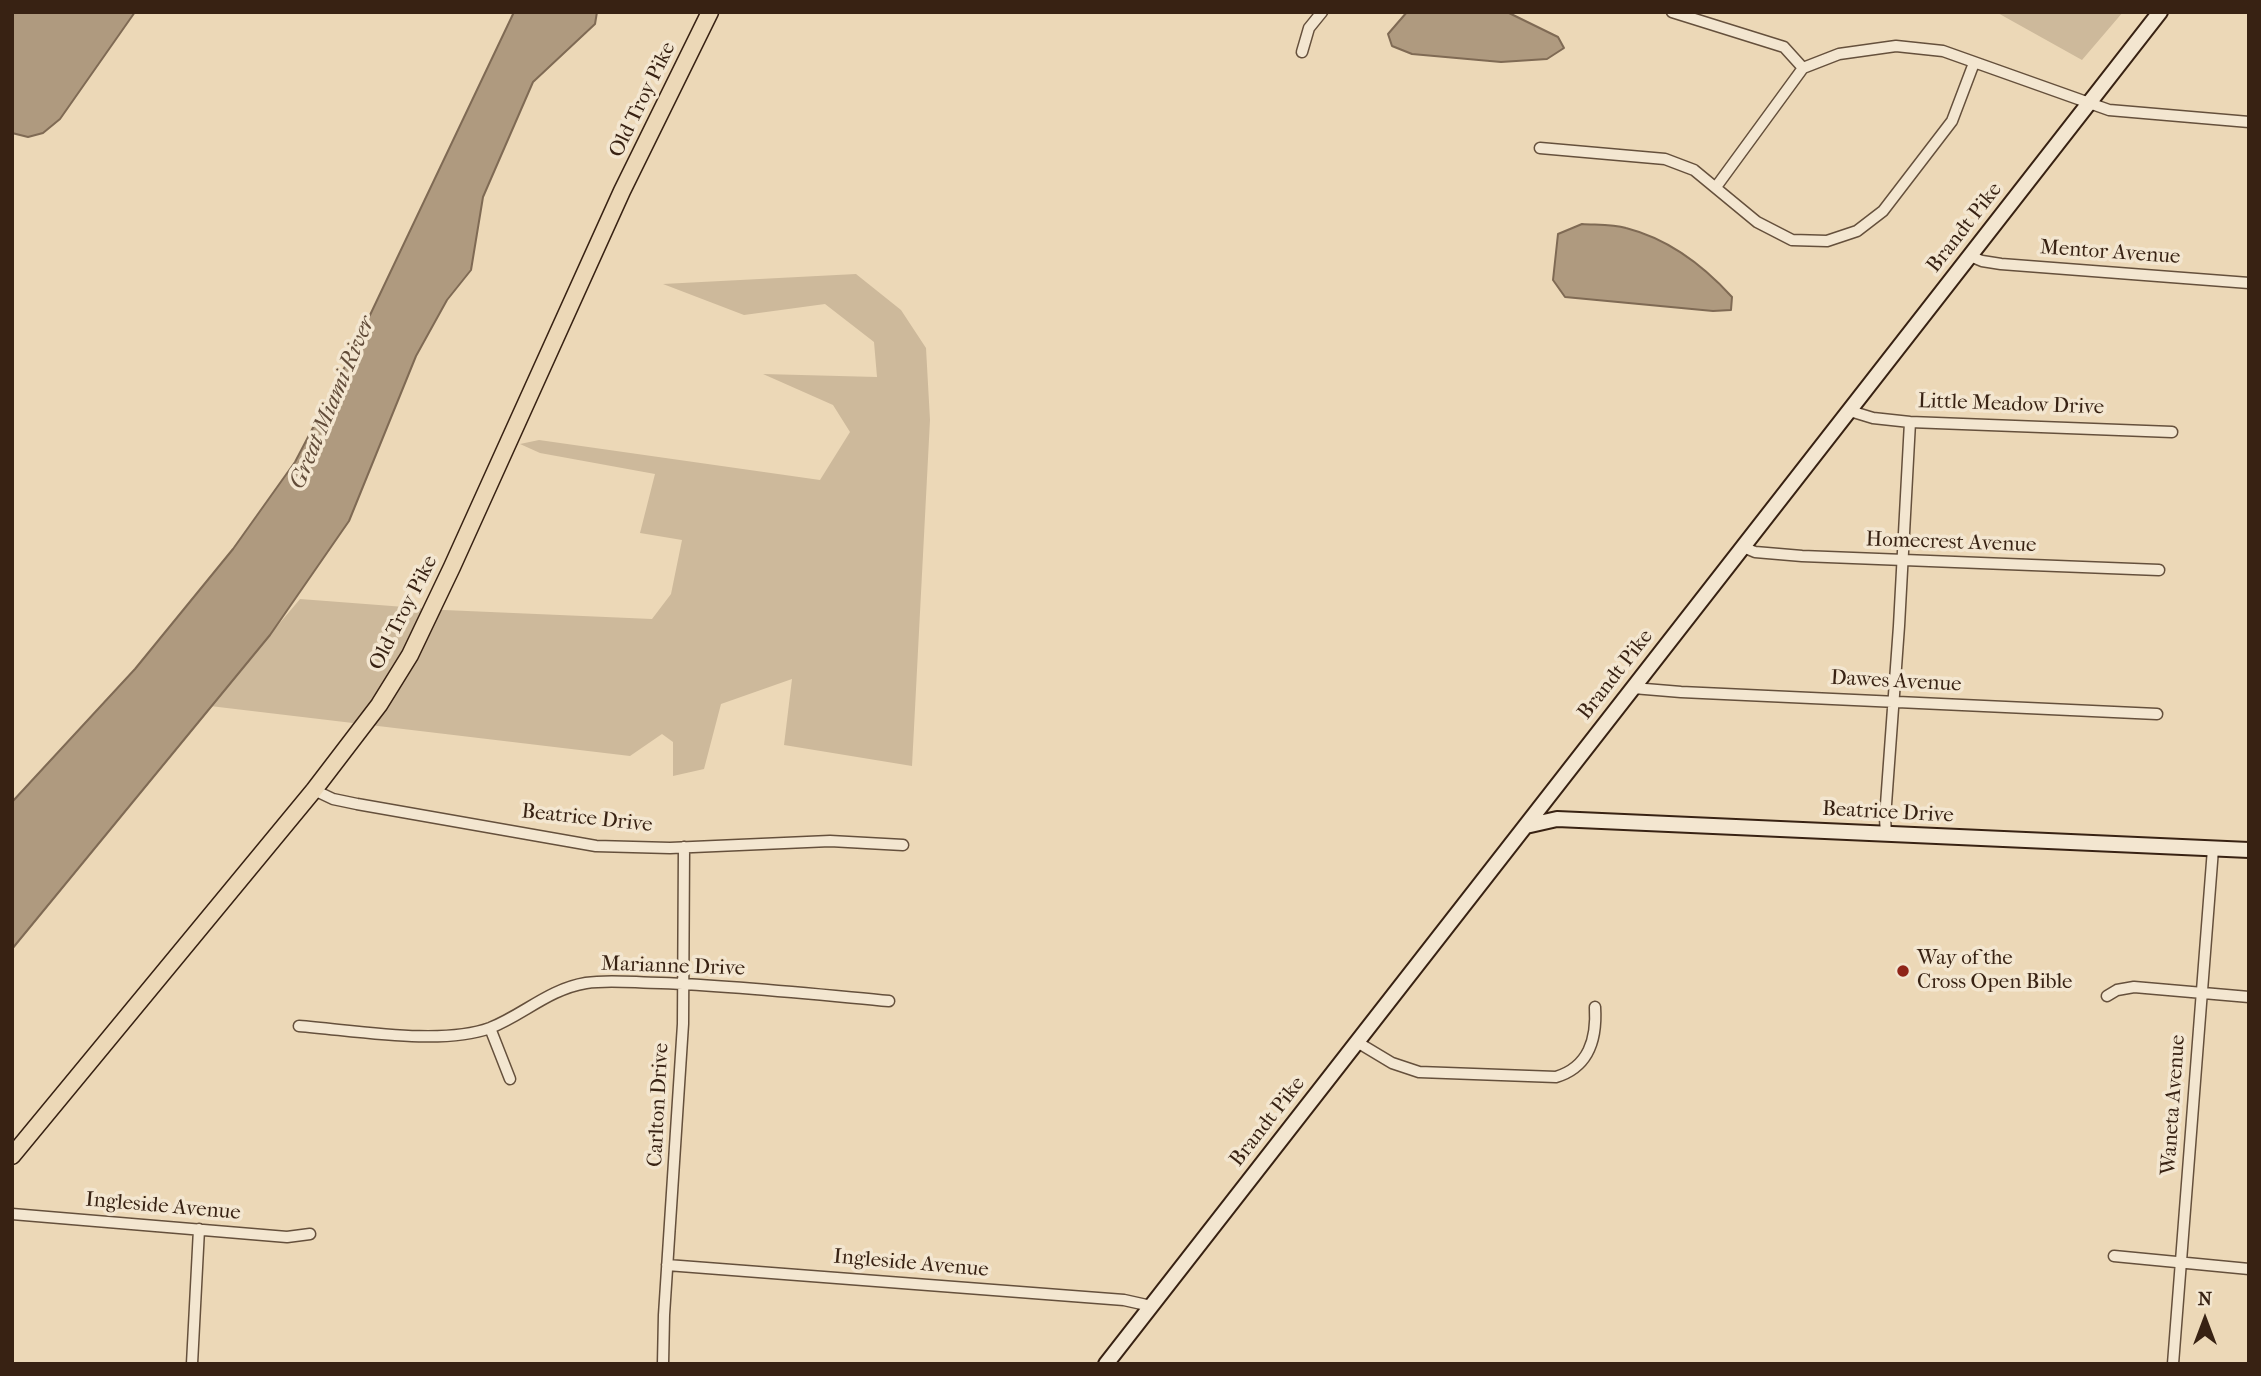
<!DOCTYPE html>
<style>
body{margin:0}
#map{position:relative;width:2261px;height:1376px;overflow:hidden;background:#ecd8b7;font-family:"IM FELL French Canon",serif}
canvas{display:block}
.frame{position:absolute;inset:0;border:14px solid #382213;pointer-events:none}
.north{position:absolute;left:2170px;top:1285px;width:70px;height:70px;-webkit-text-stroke:5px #f3e6d0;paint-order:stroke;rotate:0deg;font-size:19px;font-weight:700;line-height:28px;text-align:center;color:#382213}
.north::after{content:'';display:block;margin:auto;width:24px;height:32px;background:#382213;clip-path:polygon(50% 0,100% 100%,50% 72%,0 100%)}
</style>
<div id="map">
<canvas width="2261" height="1376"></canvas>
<div class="frame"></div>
<div class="north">N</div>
</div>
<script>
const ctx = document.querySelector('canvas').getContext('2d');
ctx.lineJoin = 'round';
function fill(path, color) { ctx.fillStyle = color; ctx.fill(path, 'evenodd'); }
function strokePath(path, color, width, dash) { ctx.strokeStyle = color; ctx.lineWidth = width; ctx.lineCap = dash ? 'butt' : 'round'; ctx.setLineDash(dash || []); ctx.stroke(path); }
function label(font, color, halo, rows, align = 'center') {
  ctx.font = font + ' "IM FELL French Canon",serif'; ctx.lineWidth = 7; ctx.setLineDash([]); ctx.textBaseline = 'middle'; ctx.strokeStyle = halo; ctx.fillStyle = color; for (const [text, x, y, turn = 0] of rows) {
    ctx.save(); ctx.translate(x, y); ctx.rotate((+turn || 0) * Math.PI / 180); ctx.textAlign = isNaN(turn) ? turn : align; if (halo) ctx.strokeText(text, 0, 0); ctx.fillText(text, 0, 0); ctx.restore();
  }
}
const green = new Path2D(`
 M1996,12H2123L2082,60Z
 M856,274L901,310L926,348L930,420L912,766L784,745L792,679L721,704L704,769L673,776V742L662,734L630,756L210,706L300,599L444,610L652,619L671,594L682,540L640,533L655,474L540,453L520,444L539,440L820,480L850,432L833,405L763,374L877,377L874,342L825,304L744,315L663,284Z`);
const water = new Path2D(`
 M12,12H135L60,119L43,133L28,137L12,133Z
 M514,12H597L595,24L533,82L483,197L471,270L447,300L416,356L349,521L270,635L12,949V802L135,669L233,549L295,462L351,355Z
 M1407,12H1507L1558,37L1564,48L1547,59L1501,62L1412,54L1392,46L1388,34Z
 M1582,224C1596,225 1613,224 1626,228C1669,239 1703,265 1732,297L1731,310L1713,311L1565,297L1553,280L1558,234Z`);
const street = new Path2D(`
 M1672,12L1784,47L1803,68
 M1302,52L1309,28L1322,12
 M1540,148L1665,159L1694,170L1757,222L1792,240L1827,241L1857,231L1883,211L1952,121L1974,63
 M1716,187L1803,68L1839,54L1896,46L1943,51L2109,110L2249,122
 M1970,256L1982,261L2001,264L2249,283
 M1850,411L1873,418L1910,422L2172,432
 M1743,547L1755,552L1802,556L2159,570
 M1633,688L1681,692L2157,714
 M314,790L333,799L357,804L596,846L670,848L830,841L903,845
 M1886,834L1885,818L1899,626L1910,422
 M2107,996L2117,990L2134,987L2249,997
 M299,1026C353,1030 441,1046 490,1028C523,1015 549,989 586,983C610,979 636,983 661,983C737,986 813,994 889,1001
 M490,1028L510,1079
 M1357,1042L1392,1063L1419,1072L1556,1077C1589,1067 1597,1039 1595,1007
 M12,1214L287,1237L310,1234
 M2114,1256L2249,1269
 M667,1265L1124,1300L1151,1306
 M192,1364L199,1229
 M663,1364L664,1315L683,1024L684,847
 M2173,1364L2213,849`);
const secondary = new Path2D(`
 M1526,826L1557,819L2249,850
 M1106,1364L2160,12`);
const primary = new Path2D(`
 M12,1156L314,790L379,705L410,655L452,567L622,191L710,12`);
const markers = [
 [1903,971,7,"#8f2418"]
];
const streetNames = [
 ["Old Troy Pike",643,100,-64],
 ["Brandt Pike",1965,228,-52],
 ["Mentor Avenue",2110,253,4],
 ["Little Meadow Drive",2011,405,2],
 ["Homecrest Avenue",1951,543,2],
 ["Old Troy Pike",404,613,-63],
 ["Brandt Pike",1616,675,-52],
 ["Dawes Avenue",1896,682,3],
 ["Beatrice Drive",1888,813,3],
 ["Beatrice Drive",587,819,6],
 ["Marianne Drive",673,967,2],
 ["Carlton Drive",659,1105,-87],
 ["Waneta Avenue",2174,1105,-86],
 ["Brandt Pike",1268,1122,-52],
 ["Ingleside Avenue",163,1207,5],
 ["Ingleside Avenue",911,1264,5]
];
const poiNames = [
 ["Way of the",1917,959],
 ["Cross Open Bible",1917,983]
];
const waterNames = [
 ["Great Miami River",333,403,-67]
];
fill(green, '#cdb99b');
fill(water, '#af9a7f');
strokePath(water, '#7f6a54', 2);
strokePath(street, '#65503c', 13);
strokePath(secondary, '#382213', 18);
strokePath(primary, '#382213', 19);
strokePath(street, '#f3e6d0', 10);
strokePath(secondary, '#f3e6d0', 14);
strokePath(primary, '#ecd8b7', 16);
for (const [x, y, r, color] of markers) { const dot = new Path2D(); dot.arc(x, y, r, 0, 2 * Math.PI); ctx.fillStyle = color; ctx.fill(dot); strokePath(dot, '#f3e6d0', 2.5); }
label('21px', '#382213', '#f3e6d0', streetNames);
label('21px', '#382213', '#f3e6d0', poiNames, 'left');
label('italic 23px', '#624c39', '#f3e6d0', waterNames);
</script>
